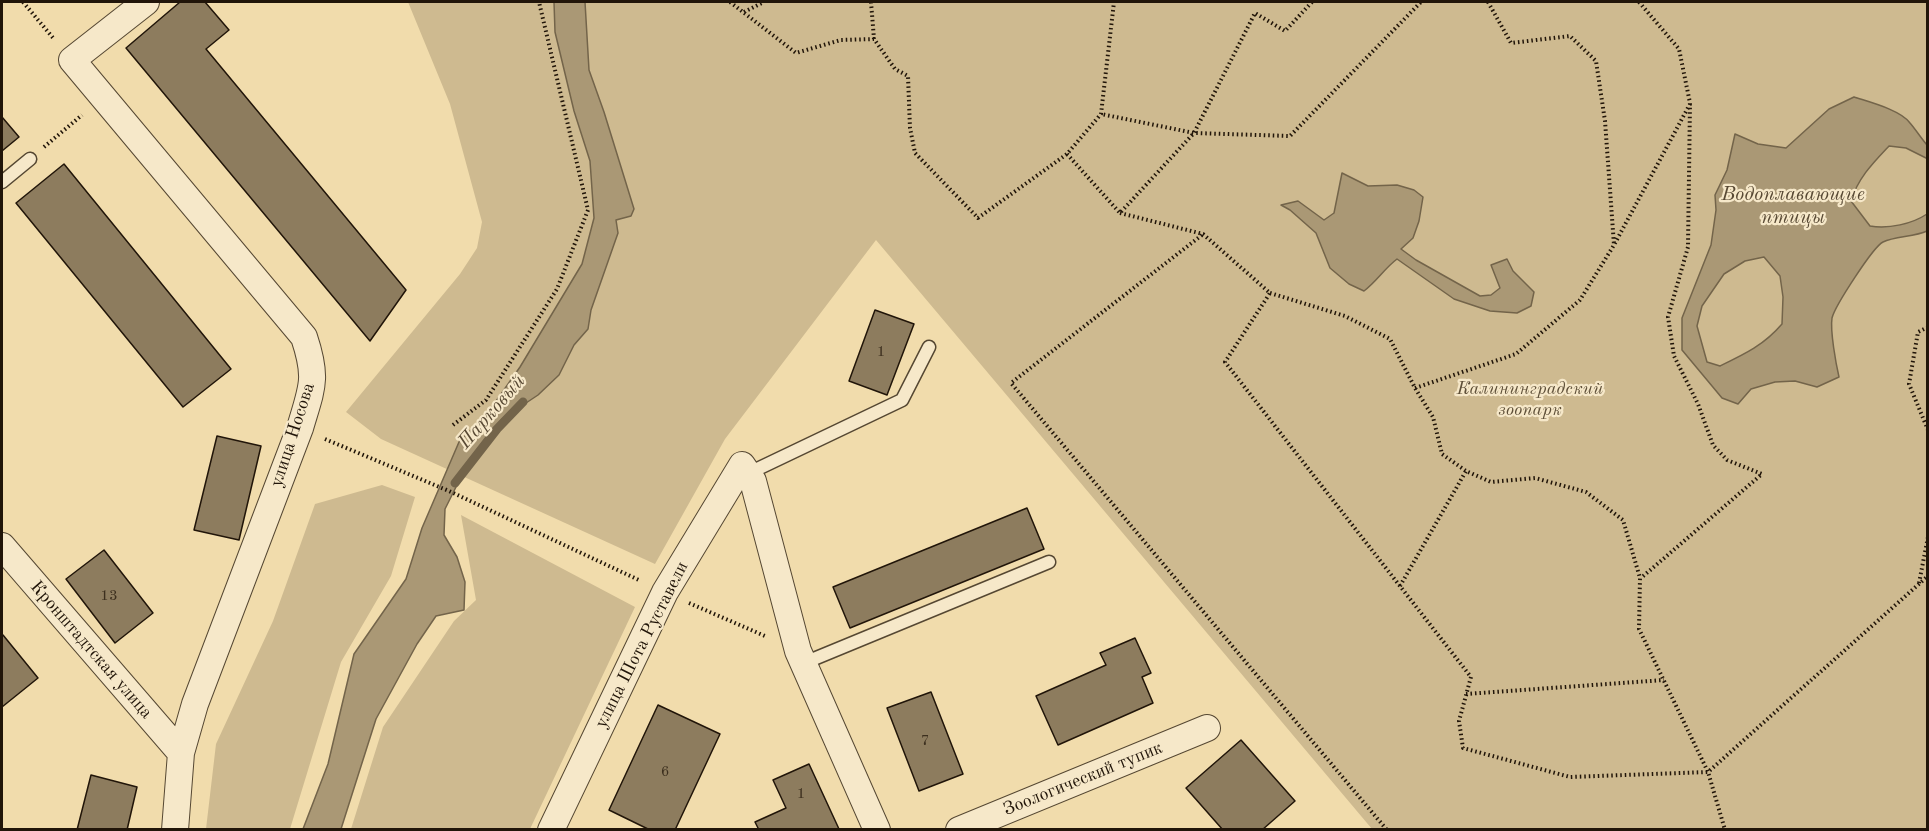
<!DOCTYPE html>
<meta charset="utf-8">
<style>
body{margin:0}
#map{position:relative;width:1929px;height:831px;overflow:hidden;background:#f1dcac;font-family:"Old Standard TT",serif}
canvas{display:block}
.frame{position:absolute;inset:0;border:3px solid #211509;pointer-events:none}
</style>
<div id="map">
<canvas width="1929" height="831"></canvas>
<div class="frame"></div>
</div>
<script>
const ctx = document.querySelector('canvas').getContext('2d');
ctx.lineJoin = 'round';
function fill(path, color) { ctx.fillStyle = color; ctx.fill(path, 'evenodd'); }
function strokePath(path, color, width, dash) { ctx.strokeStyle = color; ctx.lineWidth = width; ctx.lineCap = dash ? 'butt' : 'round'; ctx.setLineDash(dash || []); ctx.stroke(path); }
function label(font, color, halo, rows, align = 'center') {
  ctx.font = font + ' "Old Standard TT",serif'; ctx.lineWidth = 4.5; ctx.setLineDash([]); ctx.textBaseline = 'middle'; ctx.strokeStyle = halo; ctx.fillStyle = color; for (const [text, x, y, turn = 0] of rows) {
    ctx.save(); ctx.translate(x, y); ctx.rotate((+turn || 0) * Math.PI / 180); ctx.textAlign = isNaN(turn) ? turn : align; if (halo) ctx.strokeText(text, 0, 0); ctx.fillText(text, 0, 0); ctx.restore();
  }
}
const green = new Path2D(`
 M408,2H1927V829H1372L876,240L725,439L655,564L381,439L346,412L460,274L477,248L482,222L450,104Z
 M382,485L415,497L391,576L341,662L290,829H206L216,744L273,621L315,504Z
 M461,515L635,607L530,829H351L383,727L454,621L476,600Z`);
const water = new Path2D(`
 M554,2H585L589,70L604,112L634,209L631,216L616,220L618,233L591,310L588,329L574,345L559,375L538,395L502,419L486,438L470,459L445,509L444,535L457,557L465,582L464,610L436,616L417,644L376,719L341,829H303L328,764L354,654L406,579L422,528L459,442L487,414L520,367L582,264L594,218L590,161L574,111L555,32Z
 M1854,97C1869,102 1901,110 1910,123C1916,130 1921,138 1927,145L1928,159L1906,148L1889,146C1873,163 1858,178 1851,201L1870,226C1889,229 1912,224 1927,214V231C1914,237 1895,236 1883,242C1873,247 1835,306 1832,318C1830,331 1836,364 1839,377L1817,387L1795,381L1775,382L1751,389L1738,404L1722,398L1682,350V318L1711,245L1716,210L1715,195L1727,170L1735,134L1758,144L1786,148L1829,109ZM1764,257L1780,276L1783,297L1782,324C1764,345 1745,354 1720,366L1707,362L1697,326L1702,306L1724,274L1745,261Z
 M1342,173L1368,186L1397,185L1414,190L1423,197L1419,221L1413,238L1401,249L1416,260L1480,296L1491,295L1500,288L1491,265L1507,259L1513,271L1534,292L1531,306L1517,313L1490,311L1454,299L1397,259C1384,269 1377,281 1364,291L1349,284L1330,268L1316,233L1290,210L1281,205L1298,201L1324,220L1334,213Z`);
const stream = new Path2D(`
 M455,483L497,429L523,402`);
const building = new Path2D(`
 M180,2H205L229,30L206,49L406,290L370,341L126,48Z
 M2,117L19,137L2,151Z
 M64,164L231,369L183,407L16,203Z
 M875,310L914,324L887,395L849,381Z
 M217,436L261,446L239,540L194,530Z
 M1027,508L1044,549L850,628L833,587Z
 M104,550L153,613L115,643L66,579Z
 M3,635L38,678L2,707V636Z
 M1135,638L1151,673L1142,677L1153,703L1058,745L1036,696L1106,665L1100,653Z
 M931,692L963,774L919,791L887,708Z
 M658,705L720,734L675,830H650L609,810Z
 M1241,740L1295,801L1262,830H1223L1186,788Z
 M809,764L839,829L759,830L755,822L786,808L773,780Z
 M91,775L137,787L127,830H77Z`);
const path = new Path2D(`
 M23,2L54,39
 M730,2L796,53L841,40L874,39L895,69L908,76L910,128L915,153L978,218L1067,154L1101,114L1114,2
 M871,2L874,39
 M1312,2L1285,31L1255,13L1194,133L1290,136L1421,2
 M1488,2L1511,43L1570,36L1596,61L1605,121L1614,245
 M1639,2L1679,49L1690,103L1688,247L1668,317L1674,356L1698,404L1713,445L1727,460L1762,474L1641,578
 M744,12L764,2
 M44,147L82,115
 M1067,154L1120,213L1194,133L1101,114
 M1120,213L1203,234L1270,293L1225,362L1471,677L1459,721L1463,748L1570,777L1708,772L1725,830
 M1202,235L1011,383L1387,830
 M1270,293L1345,316L1390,339L1415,388L1433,417L1442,454L1466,471L1491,482L1535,478L1586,492L1623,520L1640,578L1639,629L1708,772L1928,576
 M1928,327L1918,332L1909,384L1928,430
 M1415,388L1516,354L1580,300L1614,245L1690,104
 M453,425L486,400L557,289L588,210L539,2
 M325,439L449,491L641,581
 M1919,583L1928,537
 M1400,586L1466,471
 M689,603L765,636
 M1466,694L1664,680`);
const service = new Path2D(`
 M2,182L30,159
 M749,473L902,400L929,347
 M804,663L1049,562`);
const minor = new Path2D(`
 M146,2L72,60L304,337C318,379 312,387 300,428L195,704L181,753L175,830
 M2,546L181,753
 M551,830L665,592L742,465L753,481L798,651L877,830
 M959,830L1207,728`);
const numberNames = [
 ["1",881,352],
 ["13",109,596],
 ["7",925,741],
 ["6",665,772],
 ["1",801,794]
];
const parkNames = [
 ["Калининградский",1530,389],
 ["зоопарк",1530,410]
];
const streetNames = [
 ["улица Носова",293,435,-72],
 ["улица Шота Руставели",642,645,-63],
 ["Кронштадтская улица",91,650,49],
 ["Зоологический тупик",1083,779,-22]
];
const waterNames = [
 ["Водоплавающие",1793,195],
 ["птицы",1793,218],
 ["Парковый",492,412,-49]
];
fill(green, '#ceba90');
fill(water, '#aa9875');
strokePath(water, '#73644a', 1.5);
strokePath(stream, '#73644a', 9);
fill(building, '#8d7c5e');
strokePath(building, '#211509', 1.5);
strokePath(service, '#554732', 15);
strokePath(minor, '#554732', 28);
strokePath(path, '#211509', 4, [1.5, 3]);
strokePath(service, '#f6e8c9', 12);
strokePath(minor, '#f6e8c9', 26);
label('15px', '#3c2f1e', null, numberNames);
label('italic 18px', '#5e4f38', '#f6e8c9', parkNames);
label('18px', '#211509', '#f6e8c9', streetNames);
label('italic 20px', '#584934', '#f6e8c9', waterNames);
</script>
